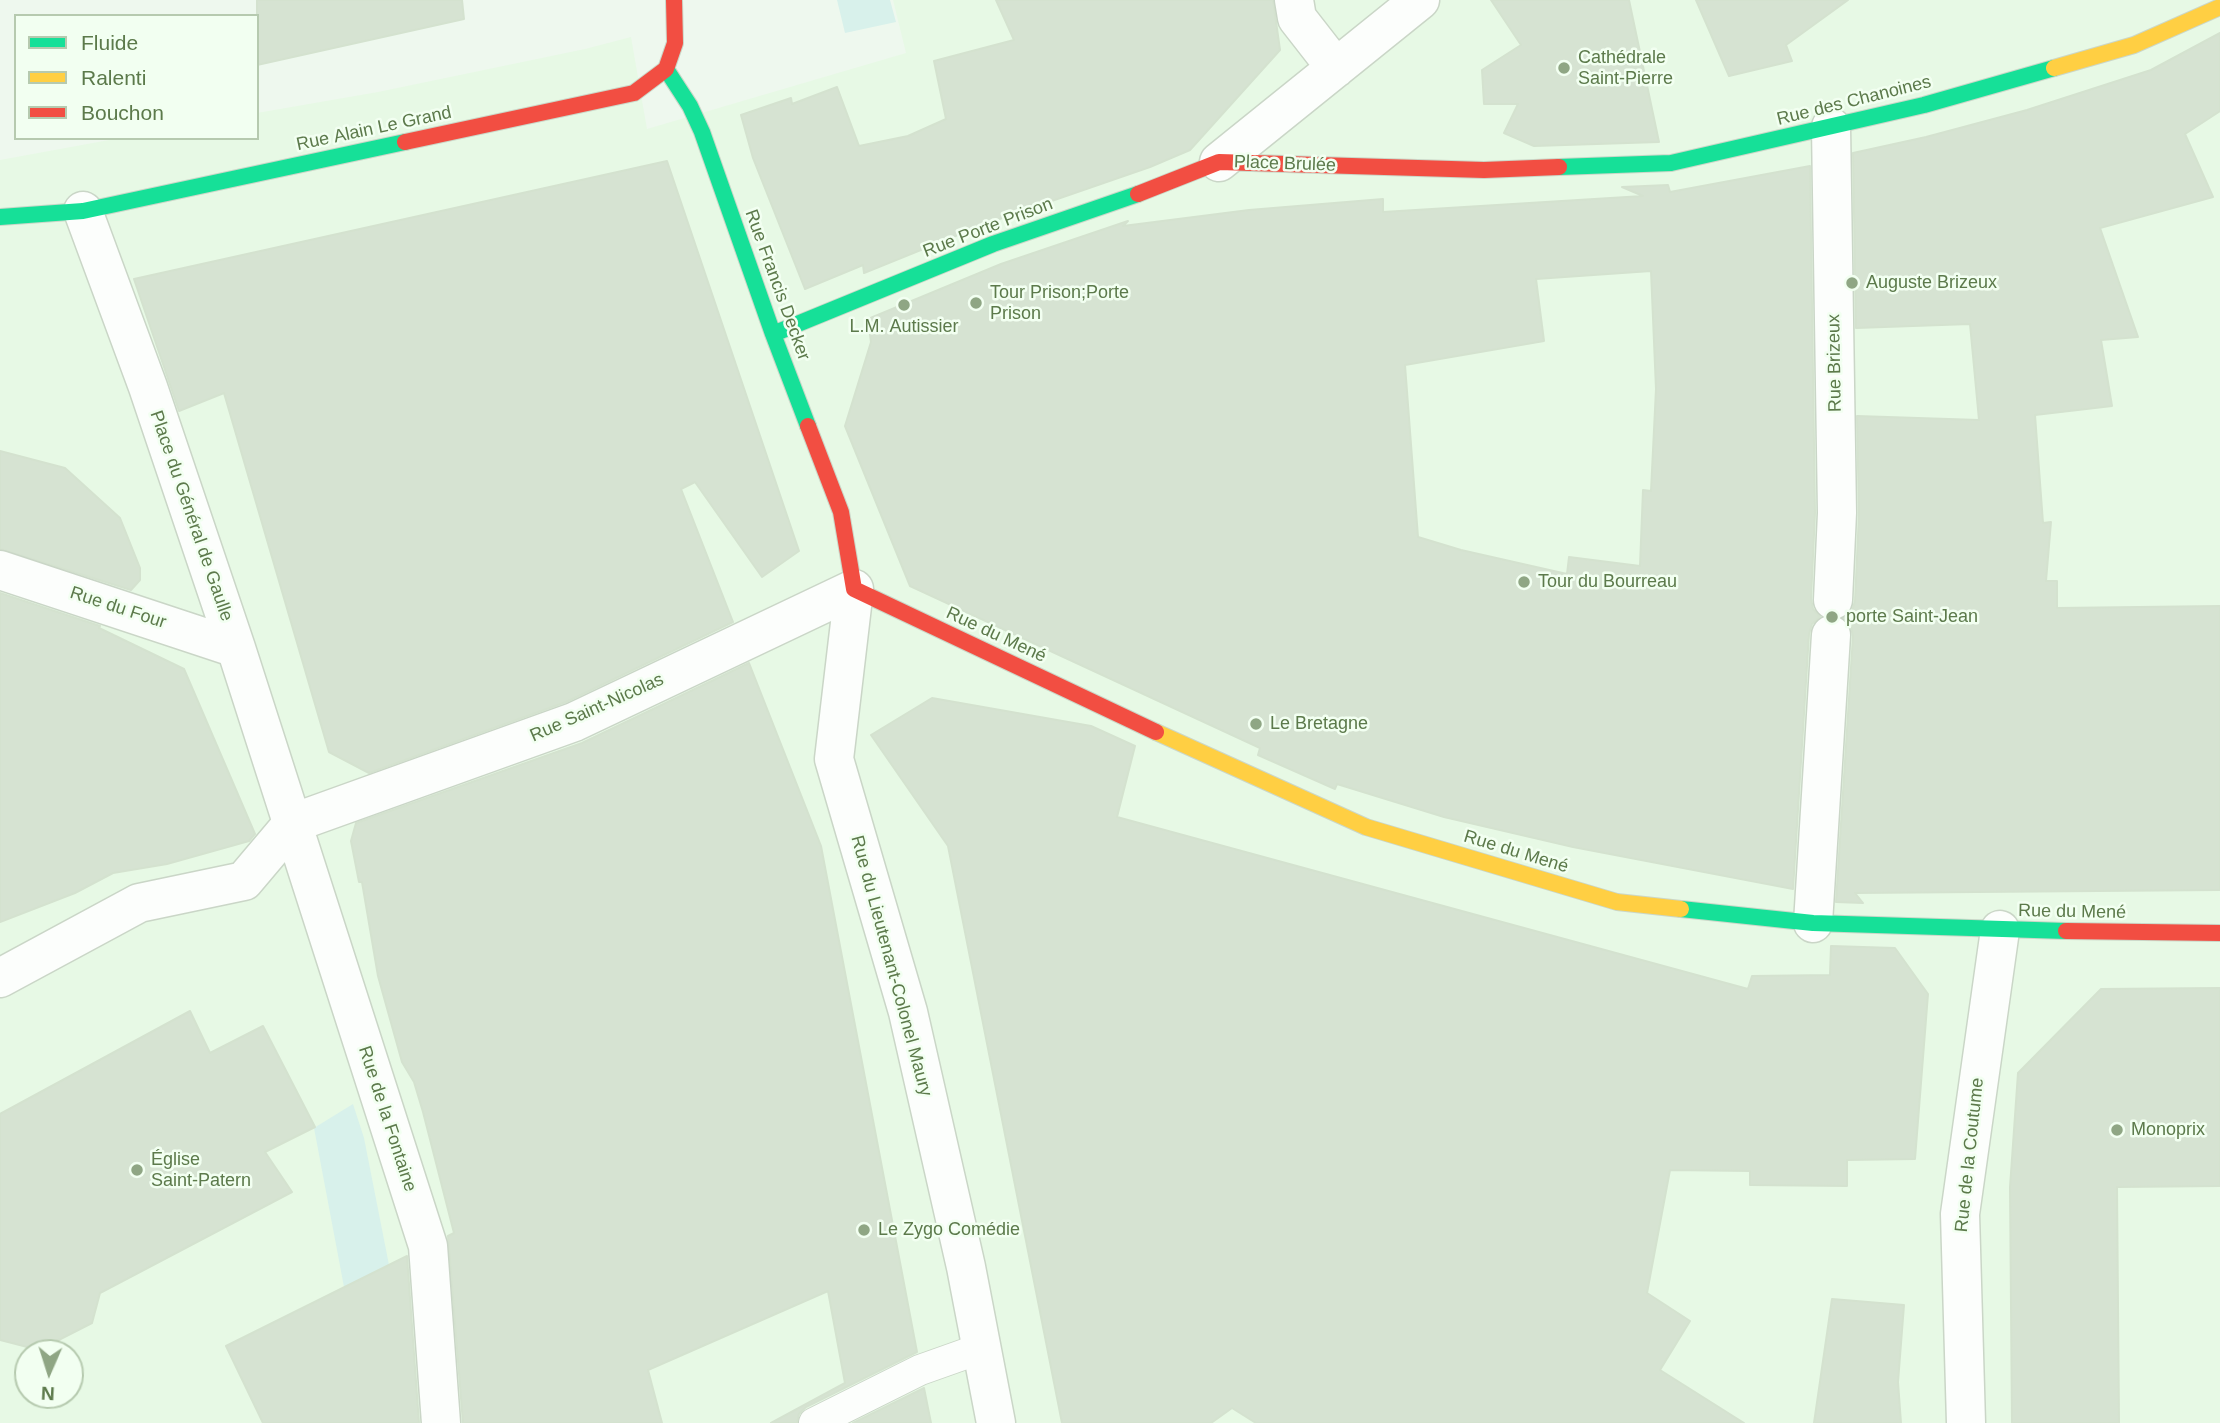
<!DOCTYPE html>
<meta charset="utf-8">
<style>
body{margin:0}
#map{position:relative;width:2220px;height:1423px;overflow:hidden;background:#eef8ee;font-family:Helvetica,sans-serif}
canvas{display:block}
.legend{position:absolute;left:14px;top:14px;width:245px;height:126px;box-sizing:border-box;background:#f2fff1;border:2px solid #b6caaf;margin:0;padding:9px 12px;list-style:none;font-size:21px;color:#5c7a4b}
.legend li{display:flex;align-items:center;gap:14px;height:35px}
.legend b{width:35px;border:2px solid #b6caaf}
.north{position:absolute;left:14px;top:1339px;width:70px;height:70px;box-sizing:border-box;background:#f2fff1;border:2px solid #b6caaf;border-radius:50%;rotate:183deg;font-size:19px;font-weight:700;line-height:28px;text-align:center;color:#5c7a4b}
.north::after{content:'';display:block;margin:auto;width:24px;height:32px;background:#8fa684;clip-path:polygon(50% 0,100% 100%,50% 72%,0 100%)}
</style>
<div id="map">
<canvas width="2220" height="1423"></canvas>
<ul class="legend">
<li><b style="height:9px;background:#16e098"></b>Fluide</li>
<li><b style="height:9px;background:#ffcf43"></b>Ralenti</li>
<li><b style="height:9px;background:#f24e42"></b>Bouchon</li>
</ul>
<div class="north">N</div>
</div>
<script>
const ctx = document.querySelector('canvas').getContext('2d');
ctx.lineJoin = 'round';
function fill(path, color) { ctx.fillStyle = color; ctx.fill(path, 'evenodd'); }
function strokePath(path, color, width, dash) { ctx.strokeStyle = color; ctx.lineWidth = width; ctx.lineCap = dash ? 'butt' : 'round'; ctx.setLineDash(dash || []); ctx.stroke(path); }
function label(font, color, halo, rows, align = 'center') {
  ctx.font = font + ' Helvetica,sans-serif'; ctx.lineWidth = 5; ctx.setLineDash([]); ctx.textBaseline = 'middle'; ctx.strokeStyle = halo; ctx.fillStyle = color; for (const [text, x, y, turn = 0] of rows) {
    ctx.save(); ctx.translate(x, y); ctx.rotate((+turn || 0) * Math.PI / 180); ctx.textAlign = isNaN(turn) ? turn : align; if (halo) ctx.strokeText(text, 0, 0); ctx.fillText(text, 0, 0); ctx.restore();
  }
}
const residential = new Path2D(`
 M893,0H2220V1423H0V160L120,138H257V113L378,92L585,49L631,37L647,129L906,53ZM28,1353H70V1395H28Z`);
const green = new Path2D(`
 M837,0H890L896,22L845,33Z
 M353,1104L364,1138L389,1265L344,1287L314,1128Z`);
const building = new Path2D(`
 M257,0H462L464,19L257,65Z
 M996,0H1273L1280,50L1190,150L1150,167L985,224L864,273L863,265L805,289L753,158L741,115L791,98L792,104L837,87L859,146L908,136L946,119L934,61L1014,40Z
 M1491,0H1629L1659,142L1534,146L1504,133L1518,104H1484L1482,70L1521,45Z
 M1696,0H1848L1786,45L1792,61L1729,76Z
 M2220,33V111L2185,134L2213,197L2100,228L2138,337L2101,340L2112,406L2035,415L2043,523L2051,522L2046,581H2057V608L2220,606V890L1855,893L1863,903L1836,902L1853,636L1851,626L1844,618L1852,611L1855,601L1859,514L1857,416L1979,420L1970,324L1856,328L1853,153L1926,137L2027,110L2151,70Z
 M667,161L799,551L762,577L695,482L681,489L733,622L566,702L369,773L329,752L224,393L179,411L134,279Z
 M1810,166L1815,513L1811,599L1813,609L1820,617L1812,624L1809,634L1793,889L1573,847L1444,817L1337,784L1335,789L1258,755L1260,748L910,586L845,426L871,342L868,319L1001,264L1128,221L1123,226L1249,210L1383,199V212L1643,196L1622,187L1668,185L1670,192ZM1651,271L1656,389L1651,491L1643,490L1640,566L1569,557L1567,574L1461,550L1418,537L1405,365L1544,341L1536,279Z
 M0,451L65,468L120,518L140,568V580L131,590L0,549Z
 M0,593L100,626L99,628L184,669L255,834L249,841L167,864L113,873L75,893L0,922Z
 M749,663L821,846L917,1352L806,1407L799,1414L797,1423H771L845,1383L828,1291L648,1370L662,1423H463L448,1236L454,1233L423,1112L414,1082L402,1062L378,976L362,882H359L351,841L356,823L582,743Z
 M932,698L1091,726L1135,746L1117,817L1748,989L1752,976L1830,975L1831,946L1895,948L1928,994L1915,1159L1847,1160V1186L1750,1185V1171L1670,1170L1647,1293L1690,1321L1660,1370L1744,1423H1256L1232,1408L1211,1423H1062L948,846L871,735Z
 M2220,988V1186L2117,1187L2119,1423H2012L2010,1187L2018,1073L2101,989Z
 M190,1011L210,1053L263,1026L315,1127L265,1152L292,1192L100,1293L92,1323L39,1350L0,1340V1114Z
 M407,1256L419,1423H263L226,1346Z
 M1832,1299L1904,1305L1898,1382L1901,1423H1814Z
 M924,1388L931,1423H853Z`);
const lane = new Path2D(`
 M814,1423L920,1370L982,1348`);
const street = new Path2D(`
 M1294,0L1297,18L1336,68
 M1831,127L1837,513L1833,600
 M1219,162L1420,0
 M83,211L148,387L236,648L428,1246L441,1423
 M0,570L236,648
 M854,589L834,759L908,1012L966,1267L996,1423
 M1813,923L1831,635
 M0,978L139,903L244,881L293,823L574,722L854,589
 M1966,1423L1960,1214L2000,930`);
const fast = new Path2D(`
 M666,69L690,106L702,132L773,334L808,426
 M1559,167L1671,163L1924,105L2054,68
 M0,217L83,211L405,142
 M773,334L993,244L1138,194
 M1681,909L1813,923L2066,931`);
const slow = new Path2D(`
 M2054,68L2134,45L2220,7
 M1156,732L1366,827L1617,902L1681,909`);
const jam = new Path2D(`
 M666,69L675,43L674,0
 M405,142L634,93L666,69
 M1138,194L1219,162L1484,170L1559,167
 M808,426L841,512L854,589L1156,732
 M2066,931L2220,933`);
const markers = [
 [1564,68,7,"#8fa684"],
 [1852,283,7,"#8fa684"],
 [976,303,7,"#8fa684"],
 [904,305,7,"#8fa684"],
 [1524,582,7,"#8fa684"],
 [1832,617,7,"#8fa684"],
 [1256,724,7,"#8fa684"],
 [2117,1130,7,"#8fa684"],
 [137,1170,7,"#8fa684"],
 [864,1230,7,"#8fa684"]
];
const poiNames = [
 ["Cathédrale",1578,58],
 ["Saint-Pierre",1578,79],
 ["Auguste Brizeux",1866,283],
 ["Tour Prison;Porte",990,293],
 ["Prison",990,314],
 ["L.M. Autissier",904,327,"center"],
 ["Tour du Bourreau",1538,582],
 ["porte Saint-Jean",1846,617],
 ["Le Bretagne",1270,724],
 ["Monoprix",2131,1130],
 ["Église",151,1160],
 ["Saint-Patern",151,1181],
 ["Le Zygo Comédie",878,1230]
];
const streetNames = [
 ["Rue des Chanoines",1854,101,-14],
 ["Rue Alain Le Grand",374,129,-12],
 ["Place Brulée",1285,164,2],
 ["Rue Porte Prison",988,228,-21],
 ["Rue Francis Decker",777,285,70],
 ["Rue Brizeux",1835,363,-91],
 ["Place du Général de Gaulle",191,516,71],
 ["Rue du Four",118,608,18],
 ["Rue du Mené",996,635,25],
 ["Rue Saint-Nicolas",597,708,-24],
 ["Rue du Mené",1516,852,17],
 ["Rue du Mené",2072,912,1],
 ["Rue du Lieutenant-Colonel Maury",891,966,75],
 ["Rue de la Fontaine",387,1119,72],
 ["Rue de la Coutume",1970,1155,-84]
];
fill(residential, '#e7f9e5');
fill(green, '#d8f1eb');
fill(building, '#d6e3d2');
strokePath(building, '#d4e2cf', 2);
strokePath(lane, '#cad6c7', 32);
strokePath(street, '#cad6c7', 41);
strokePath(fast, '#cbd7c8', 18);
strokePath(slow, '#cbd7c8', 18);
strokePath(jam, '#cbd7c8', 18);
strokePath(lane, '#fcfefc', 30);
strokePath(street, '#fcfefc', 38);
strokePath(fast, '#16e098', 16);
strokePath(slow, '#ffcf43', 16);
strokePath(jam, '#f24e42', 16);
for (const [x, y, r, color] of markers) { const dot = new Path2D(); dot.arc(x, y, r, 0, 2 * Math.PI); ctx.fillStyle = color; ctx.fill(dot); strokePath(dot, '#f2fff1', 2.5); }
label('18px', '#5c7a4b', '#f2fff1', poiNames, 'left');
label('18px', '#5c7a4b', '#f2fff1', streetNames);
</script>
